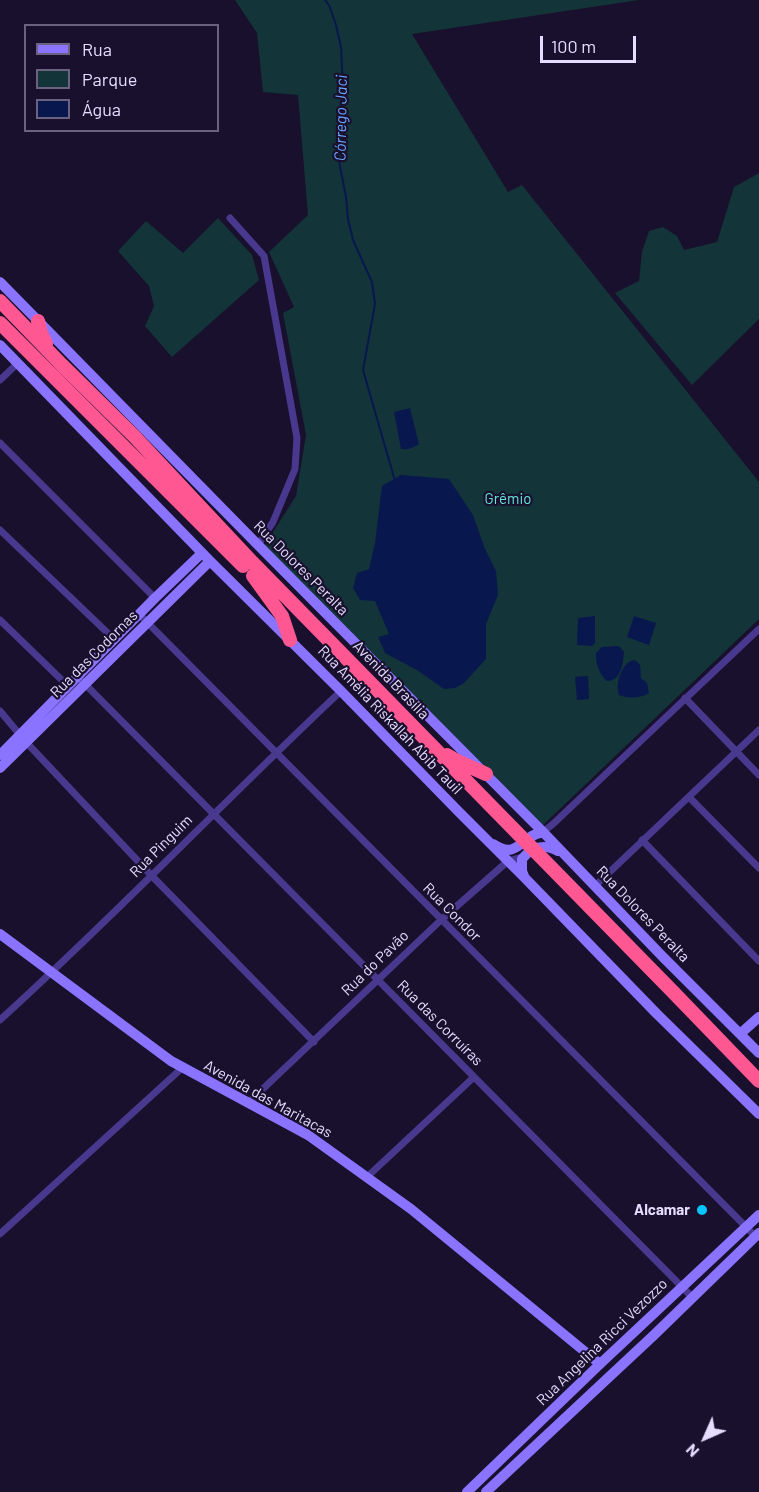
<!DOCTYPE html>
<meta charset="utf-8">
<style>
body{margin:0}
#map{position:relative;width:759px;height:1492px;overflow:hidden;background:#19102d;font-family:Barlow,sans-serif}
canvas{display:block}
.legend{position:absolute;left:24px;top:24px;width:195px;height:108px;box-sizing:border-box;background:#19102d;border:2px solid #6b6281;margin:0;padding:8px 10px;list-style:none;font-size:18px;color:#e5dcff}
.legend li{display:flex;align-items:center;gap:12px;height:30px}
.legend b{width:30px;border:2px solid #6b6281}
.north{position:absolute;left:675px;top:1408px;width:60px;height:60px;-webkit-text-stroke:4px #19102d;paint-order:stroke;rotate:225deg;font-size:16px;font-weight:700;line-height:24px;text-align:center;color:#e5dcff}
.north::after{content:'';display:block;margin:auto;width:21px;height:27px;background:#e5dcff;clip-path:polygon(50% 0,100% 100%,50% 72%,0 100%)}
.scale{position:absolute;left:540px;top:36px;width:96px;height:27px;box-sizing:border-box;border:3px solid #e5dcff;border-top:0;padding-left:8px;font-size:18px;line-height:21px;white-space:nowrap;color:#e5dcff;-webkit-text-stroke:4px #19102d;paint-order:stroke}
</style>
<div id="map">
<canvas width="759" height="1492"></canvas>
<ul class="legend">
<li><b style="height:8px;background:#8a73ff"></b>Rua</li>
<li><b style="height:16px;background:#133438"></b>Parque</li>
<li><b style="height:16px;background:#08184e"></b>Água</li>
</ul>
<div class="north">N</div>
<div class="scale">100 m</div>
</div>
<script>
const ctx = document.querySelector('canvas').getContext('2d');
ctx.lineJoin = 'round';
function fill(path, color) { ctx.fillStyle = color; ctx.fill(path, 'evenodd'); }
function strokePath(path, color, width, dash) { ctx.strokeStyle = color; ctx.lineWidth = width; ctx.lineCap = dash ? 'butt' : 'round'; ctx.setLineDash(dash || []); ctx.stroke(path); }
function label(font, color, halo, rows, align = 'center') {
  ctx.font = font + ' Barlow,sans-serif'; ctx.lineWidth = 4.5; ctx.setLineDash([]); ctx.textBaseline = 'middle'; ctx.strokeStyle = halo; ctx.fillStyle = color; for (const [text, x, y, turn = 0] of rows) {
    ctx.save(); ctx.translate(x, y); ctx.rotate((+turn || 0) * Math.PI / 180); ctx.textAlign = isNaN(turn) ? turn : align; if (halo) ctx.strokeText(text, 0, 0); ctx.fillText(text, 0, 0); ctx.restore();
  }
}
const green = new Path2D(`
 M235,0H639L412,34L508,192L522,185L759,482V619L542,826L263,548L296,496L306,435L283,313L294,307L269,252L308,215L298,95L263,92L257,33Z
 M759,173V319L692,385L615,293L639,281L642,252L649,231L663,227L677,236L684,250L717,242L734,187Z
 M218,218L252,255L259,280L172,357L145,326L154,306L149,286L118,251L146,221L183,253Z`);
const water = new Path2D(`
 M410,408L419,444C413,448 408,450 401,449L394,412Z
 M401,475L449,479L473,515L485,549L496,571L498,595L486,624V659L464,683L455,688L444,689L417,670L385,653L378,637L389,634L375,601L360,600L353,588L357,573L369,569L375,543L382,486Z
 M595,616V643L592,646L577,645L578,618Z
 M634,616L656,623L649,645L627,637Z
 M617,646L620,647L624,652C623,664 621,681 607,681C600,676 595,662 596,653L602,647Z
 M633,660C643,663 640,669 641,678L647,683L649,693C642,698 627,699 619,695C615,684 621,664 633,660Z
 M588,676L589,699L577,700L575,677Z`);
const stream = new Path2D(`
 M325,0L329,5L336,25L341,47L343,90L337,151L346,197L348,219L353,240L372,282L375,304L363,370L395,481`);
const street = new Path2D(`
 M230,218L264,256L297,438L295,469L273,522L258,545
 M0,380L18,363
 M0,443L155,598
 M0,530L114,639
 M139,614L755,1236
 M0,620L68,686
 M77,676L692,1297
 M685,698L759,775
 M0,711L26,742L151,875L314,1042
 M689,797L759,868
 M543,832L553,824L759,629
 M642,840L759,961
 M595,886L759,730
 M0,1020C117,914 226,799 341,691
 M248,1103L441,920L508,861L523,857
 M367,1177L474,1077
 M0,1234L182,1068`);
const secondary = new Path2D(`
 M0,282L258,545L543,832L662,956L759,1053
 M0,345L210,561L341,691L458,811L524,877L657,1014L759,1114
 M0,755L155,598L202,553
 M0,768L210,561
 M493,844C510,855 515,849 529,838C533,835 538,833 543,832
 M524,876L522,871V859C532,847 543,843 558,851
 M0,934L171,1061L308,1135L411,1209L600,1364
 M740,1034L759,1017
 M467,1492L600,1364L759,1215
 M486,1492L654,1335L759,1233`);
const highway = new Path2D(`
 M0,301L62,365L135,437L252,562L676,995L759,1081
 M38,321L41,333L46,344
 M0,323L243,566
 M253,576L282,616L290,640
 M447,755L457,761L486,774`);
const markers = [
 [702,1210,6,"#08c5ff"]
];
const parkNames = [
 ["Grêmio",508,499]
];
const streetNames = [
 ["Rua Dolores Peralta",301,568,45],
 ["Rua das Codornas",94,654,-45],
 ["Avenida Brasília",391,680,46],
 ["Rua Amélia Riskallah Abib Tauil",390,720,46],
 ["Rua Pinguim",161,846,-45],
 ["Rua Condor",452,912,45],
 ["Rua Dolores Peralta",643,914,46],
 ["Rua do Pavão",375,963,-44],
 ["Rua das Corruíras",440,1023,45],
 ["Avenida das Maritacas",268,1099,29],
 ["Rua Angelina Ricci Vezozzo",602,1342,-44]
];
const poiNames = [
 ["Alcamar",690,1210]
];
const waterNames = [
 ["Córrego Jaci",341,118,-89]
];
fill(green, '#133438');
fill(water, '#08184e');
strokePath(stream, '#08184e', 2);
strokePath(street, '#48398e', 7);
strokePath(secondary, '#8a73ff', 10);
strokePath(highway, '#ff5791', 14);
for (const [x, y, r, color] of markers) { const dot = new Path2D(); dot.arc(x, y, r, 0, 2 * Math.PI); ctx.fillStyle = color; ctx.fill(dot); strokePath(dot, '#19102d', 2); }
label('15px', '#60e7d8', '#19102d', parkNames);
label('15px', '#e5dcff', '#19102d', streetNames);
label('bold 15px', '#e5dcff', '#19102d', poiNames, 'right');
label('italic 16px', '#6aa6ff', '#19102d', waterNames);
</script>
